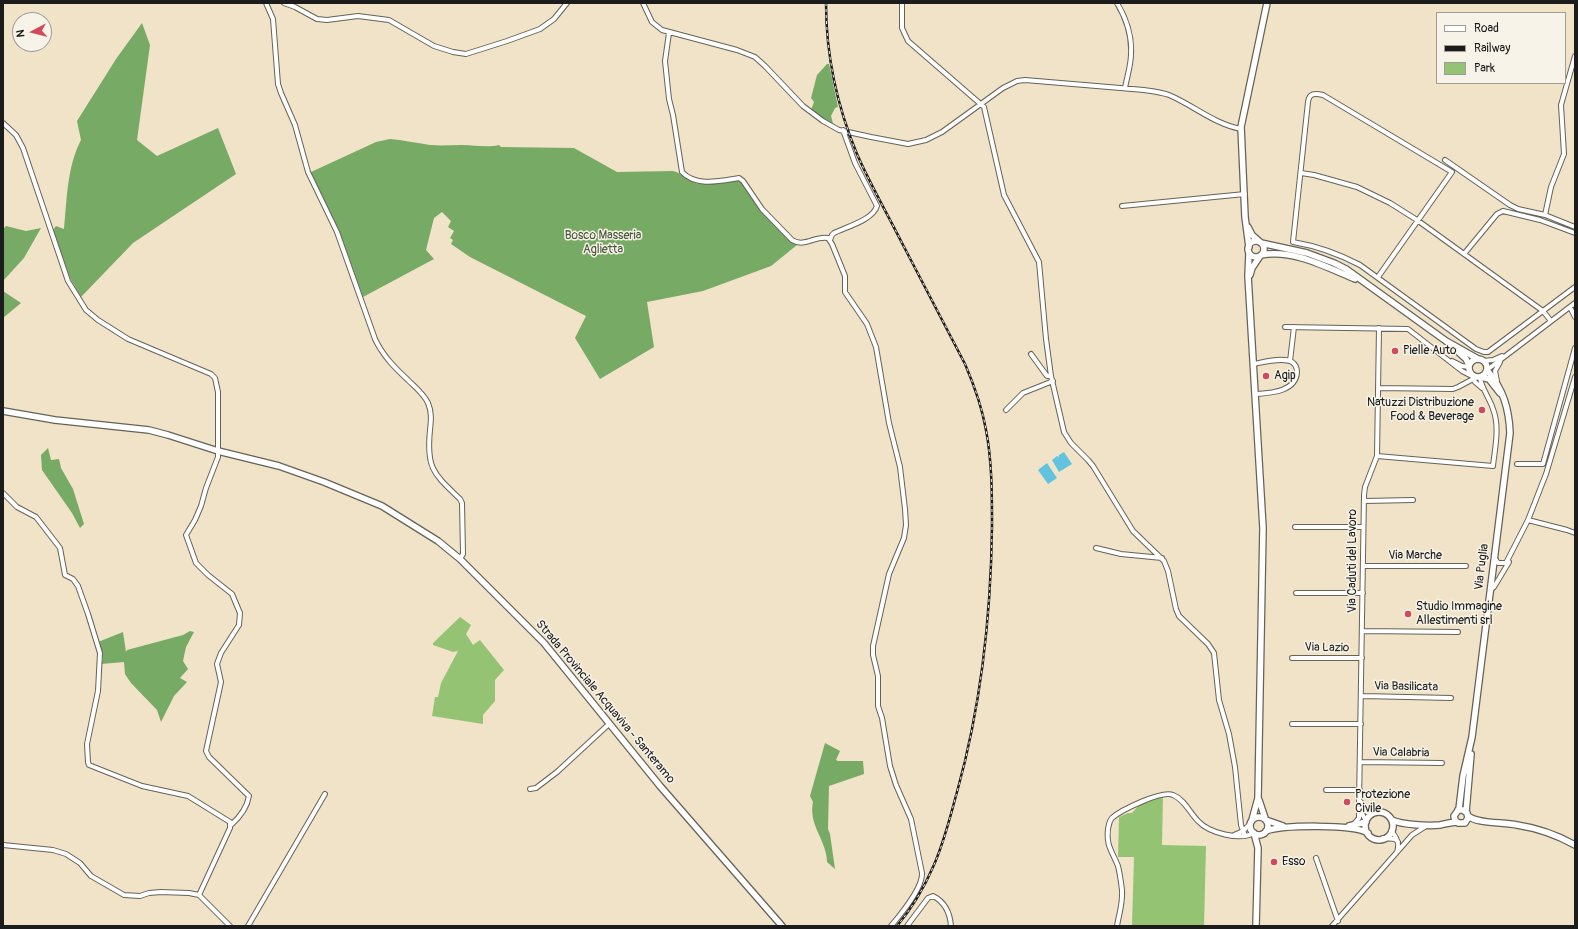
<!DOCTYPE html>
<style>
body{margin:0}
#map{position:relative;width:1578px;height:929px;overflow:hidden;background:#f0e3c7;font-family:Pangolin,sans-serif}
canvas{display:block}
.frame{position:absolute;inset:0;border:4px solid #1c1c1c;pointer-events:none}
.legend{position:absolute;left:1436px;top:12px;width:130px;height:72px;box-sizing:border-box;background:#f7f3e8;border:1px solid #9f9d96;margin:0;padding:5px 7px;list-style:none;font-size:12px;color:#1c1c1c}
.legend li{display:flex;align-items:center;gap:8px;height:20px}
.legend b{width:20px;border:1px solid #9f9d96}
.north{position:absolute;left:12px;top:12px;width:40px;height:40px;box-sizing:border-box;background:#f7f3e8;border:1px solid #9f9d96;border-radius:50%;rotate:263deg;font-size:11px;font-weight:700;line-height:16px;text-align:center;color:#1c1c1c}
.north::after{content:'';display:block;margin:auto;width:14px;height:18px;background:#d1495b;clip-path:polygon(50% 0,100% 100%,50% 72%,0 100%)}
</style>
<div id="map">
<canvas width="1578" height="929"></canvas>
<div class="frame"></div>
<ul class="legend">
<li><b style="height:5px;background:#fff"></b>Road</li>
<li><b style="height:5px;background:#1c1c1c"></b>Railway</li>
<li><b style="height:11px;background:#94c473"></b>Park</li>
</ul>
<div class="north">N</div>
</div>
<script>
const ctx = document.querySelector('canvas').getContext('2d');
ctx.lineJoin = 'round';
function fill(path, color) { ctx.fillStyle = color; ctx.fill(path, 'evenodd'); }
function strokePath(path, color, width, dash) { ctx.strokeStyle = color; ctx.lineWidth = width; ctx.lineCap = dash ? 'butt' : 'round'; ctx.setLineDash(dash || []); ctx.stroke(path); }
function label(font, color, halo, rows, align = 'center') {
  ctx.font = font + ' Pangolin,sans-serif'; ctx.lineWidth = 3; ctx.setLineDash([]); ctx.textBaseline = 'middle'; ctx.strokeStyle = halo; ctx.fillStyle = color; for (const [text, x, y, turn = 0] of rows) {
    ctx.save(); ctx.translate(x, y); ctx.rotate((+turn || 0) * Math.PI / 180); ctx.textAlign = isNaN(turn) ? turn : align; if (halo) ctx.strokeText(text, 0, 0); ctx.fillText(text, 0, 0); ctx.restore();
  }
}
const green = new Path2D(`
 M460,617L471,625L466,634L473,645L480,640L504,670L495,680V701L483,715V724L432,716L435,697H438L441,683L458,651L453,652L433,645V643Z
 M1163,796L1162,845L1206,846L1204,926H1119V925H1132L1134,857H1118L1119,817L1128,813H1132L1139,805Z`);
const forest = new Path2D(`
 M142,23L150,45L137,140L157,156L218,128L236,174L133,243L81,297L70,278L53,230L56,226L64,229C67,199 67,167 81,140L77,121L116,59Z
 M827,64H829L838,107L835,108L831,116L834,127L811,110L814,102L811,98L817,75Z
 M390,139C403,140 416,143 430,145C441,146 451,145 462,145C475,145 486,148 499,145L501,147L574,148L617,172L673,171C682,173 687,180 695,183C704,186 730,181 740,180L771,221L788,239L797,245L771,266L703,291L647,302L654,347L600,379L575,338L586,316L470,257L451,244L453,240L450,238L454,231L448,227L451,221L442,212L434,218L426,250L434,259L363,297L339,230L317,189L311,172L376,142Z
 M6,226L26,231L41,228L24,258L3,281V229Z
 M3,291L21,303L3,318Z
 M48,448L51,460L59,459L61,468L73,489L84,524L80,528L72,513L42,470L41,455Z
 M190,631L194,632L186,647L183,661L188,669L180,678L187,682L174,696L161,722L157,710L131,683L125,674L124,662L101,664L103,659L98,642L123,632L126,652L127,650L183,635Z
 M825,743L840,751L836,760L838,761H863L864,774L829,786L828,829L830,834L835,869L827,862C827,841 808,825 813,802L810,796Z`);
const water = new Path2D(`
 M1064,452L1072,464L1059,472L1052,460L1057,456L1059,457V455Z
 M1047,463L1057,478L1048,484L1038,470Z`);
const minor = new Path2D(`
 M266,3L273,19L278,84L281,93L295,125L308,172L337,232L375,339C383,356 395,368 408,380C415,387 424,394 428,403C432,412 431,421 430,430C426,469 434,474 460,499L462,503L463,554L460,559
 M284,3L295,7L317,19L327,20L358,16L389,20L434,46L453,52L466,54L507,41L540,29L554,19L567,3
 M643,3L652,22L662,30L737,50L755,57L765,66L803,106L823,121L839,130L871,137L908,144L926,140L942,132L1003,88L1017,81L1025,80L1144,90C1152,91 1161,92 1169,95C1193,105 1214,124 1241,129
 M902,3V28L908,41L984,107L1004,195L1039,262L1046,339L1051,376L1064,432L1071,443L1088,460L1093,466L1133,531L1164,561L1168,571L1176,609L1179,616L1208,644L1214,653L1219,700L1229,734L1235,767L1241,825L1245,836
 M1117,3C1126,18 1132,37 1131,54C1131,65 1127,77 1125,88
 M669,33L665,61L669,99L673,115L682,172C696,187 720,181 739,178L743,181L762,209L792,240C805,248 815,235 828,238L832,244L845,276V292L867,324L876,347L889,423L900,467L905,509L906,525L904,538L889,574L873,646V655L878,676V706L882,718L890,766L896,785L911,819L922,873C923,888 901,914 891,926
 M3,123L16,135L23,148L68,281L86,310L98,320L128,339L211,374L215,378L218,392V457L206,488L201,506L195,520L186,535L196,563L208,575L232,594L240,613L239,625L221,653L217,664L221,682L206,751L209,757L249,796C247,808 240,817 231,825
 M1445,160L1510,205L1518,209L1545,215L1575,227
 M1301,173L1314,175L1357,187L1390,203L1417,220L1543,311L1551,321
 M1122,206L1245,194
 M1545,215L1551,187L1564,154L1561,105L1575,56
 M830,240L832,235L834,233C846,227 873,220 877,206L855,163L843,130
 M1464,254L1497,214L1503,211L1540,220L1575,233
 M1378,277L1452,172L1323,95C1315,93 1309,93 1308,102L1293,242C1317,246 1339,254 1360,265L1476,349L1484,352H1488L1575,287
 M1570,307L1575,317
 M1285,327L1408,329L1462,371L1472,376
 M1031,354L1047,376H1051
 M1290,361L1294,327
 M1452,361L1462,366L1469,367
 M1483,361L1493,360L1502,356
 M1254,364C1264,362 1283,357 1292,362C1295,364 1297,368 1297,372C1296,392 1270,393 1256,394
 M1487,370L1575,303
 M1473,377L1475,382L1482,388
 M1497,381L1495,371L1500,362
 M1378,388L1453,389L1458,387L1475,378
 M1006,410L1023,393L1053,381
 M1377,456L1493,466C1495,447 1500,427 1493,409C1490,399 1482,389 1480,378
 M1517,464H1543L1575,348
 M3,493L17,507L36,517L60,548L65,575L73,579L78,586L88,614L100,653L98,691L87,744L88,762L89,765L142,786L188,796L230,822V828L199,895
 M1364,501L1413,500
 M1528,520L1567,530L1575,533
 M1295,527H1363
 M1096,548L1121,554L1162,558
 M1494,557L1498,563H1506L1528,520L1546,474L1575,377
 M1363,566H1466
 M1490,590L1494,587L1509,562
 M1296,593H1363
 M1363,631L1458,632
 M1292,658H1362
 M1362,696L1451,698
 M1292,724H1361
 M1361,762L1442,763
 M530,789L536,788L557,772L609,724
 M1326,790H1360
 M1361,802L1367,812L1373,813
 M1366,821L1360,810L1359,805L1364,495L1365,487L1377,456L1379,328
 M1354,824L1359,818V809
 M1391,831C1397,837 1400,843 1397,852
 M1234,835L1243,831L1250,824
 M1383,838L1395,839L1398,842
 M3,845L53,850L66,854L80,863L91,876L124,895L140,896L149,893L161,892L189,893L199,895L230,926
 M1316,858L1338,921
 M248,926L325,794
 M907,926L928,898L933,896C945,902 950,913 951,926
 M1117,926C1119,914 1123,903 1122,890C1121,882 1120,874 1118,866C1112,851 1106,846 1108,829C1109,825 1109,821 1112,818C1121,810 1162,790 1173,795C1184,799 1190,813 1198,821C1209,833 1240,841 1254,833
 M1332,926L1412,835L1426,826`);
const secondary = new Path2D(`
 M1248,227L1252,235L1260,242
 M1248 249a8 8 0 1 1 16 0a8 8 0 1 1-16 0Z
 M1261,243L1307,253L1334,263L1346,269L1446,341L1478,359
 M1249,247L1245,217L1241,127L1267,3
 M1249,253L1248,276L1263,528L1258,798L1252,820
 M1261,255C1293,249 1326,267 1355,279
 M1250,275L1252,268L1260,256
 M1455,349L1466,359L1469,365
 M1469 368a9 9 0 1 1 18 0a9 9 0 1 1-18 0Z
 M1481,377L1489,379L1500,393
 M3,411L55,420L149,430L168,435L218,451L279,466L324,482L382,506L438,541L460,559L544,643L660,786L782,926
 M1259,800L1265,818
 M1458,810H1463L1467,813L1468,818L1465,823H1458L1455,820L1454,816L1459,809L1463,776L1472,737L1510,433C1509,408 1503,389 1487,370
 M1466,812L1471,754
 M1365 826a14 14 0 1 1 28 0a14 14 0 1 1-28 0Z
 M1468,816C1478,824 1504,822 1517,825C1537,828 1557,835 1575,845
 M1250 826a9 9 0 1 1 18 0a9 9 0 1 1-18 0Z
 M1266,820L1283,826
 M1392,820C1402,825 1429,826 1440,825C1446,824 1451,822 1457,822
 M1349,826L1366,822
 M1266,831C1283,825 1353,824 1368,833
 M1254,833L1258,848L1256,926`);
const rail = new Path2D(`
 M826,3C826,54 837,106 857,154C870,184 887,213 902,243C923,283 944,323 965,364C974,385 982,407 986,430C992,461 992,494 992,526C991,615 981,706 957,792C950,817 944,843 933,867C924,888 912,908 897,926`);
const markers = [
 [1395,351,4,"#d1495b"],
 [1266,376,4,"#d1495b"],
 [1482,410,4,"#d1495b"],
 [1408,614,4,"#d1495b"],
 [1347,802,4,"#d1495b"],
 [1274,862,4,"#d1495b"]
];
const parkNames = [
 ["Bosco Masseria",603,236],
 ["Aglietta",603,250]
];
const poiNames = [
 ["Pielle Auto",1403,351],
 ["Agip",1274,376],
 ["Natuzzi Distribuzione",1474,403,"right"],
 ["Food & Beverage",1474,417,"right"],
 ["Studio Immagine",1416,607],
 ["Allestimenti srl",1416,621],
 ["Protezione",1355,795],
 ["Civile",1355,809],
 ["Esso",1282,862]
];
const streetNames = [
 ["Via Marche",1415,556],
 ["Via Caduti del Lavoro",1353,561,-90],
 ["Via Puglia",1482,567,-83],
 ["Via Lazio",1327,648,1],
 ["Via Basilicata",1406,687,1],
 ["Strada Provinciale Acquaviva - Santeramo",605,702,50],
 ["Via Calabria",1401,753,1]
];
fill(green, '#94c473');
fill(forest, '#77aa65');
fill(water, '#61c3df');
strokePath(minor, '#666258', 6);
strokePath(secondary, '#666258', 8);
strokePath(minor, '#fff', 4);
strokePath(secondary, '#fff', 5.5);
strokePath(rail, '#1c1c1c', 2.5);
strokePath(rail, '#f7f3e8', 1, [3]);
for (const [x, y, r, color] of markers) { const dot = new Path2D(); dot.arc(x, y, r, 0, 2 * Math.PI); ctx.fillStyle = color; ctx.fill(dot); strokePath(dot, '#f7f3e8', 1.5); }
label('12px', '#46573a', '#f7f3e8', parkNames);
label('12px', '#1c1c1c', '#f7f3e8', poiNames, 'left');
label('12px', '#1c1c1c', '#f7f3e8', streetNames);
</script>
